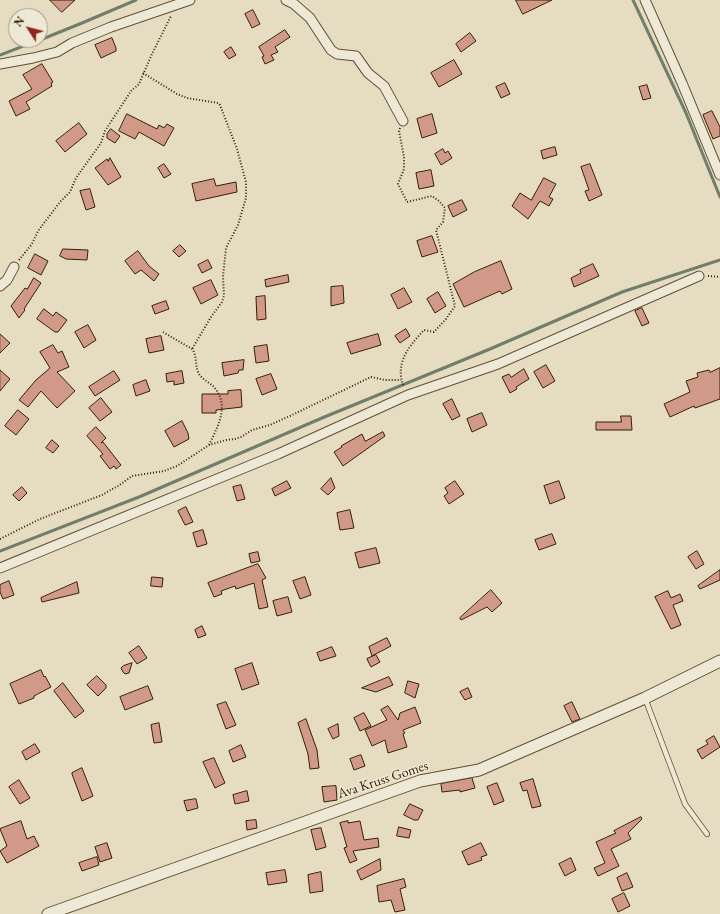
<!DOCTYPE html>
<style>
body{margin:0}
#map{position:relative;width:720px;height:914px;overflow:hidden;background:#e5dcc2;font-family:"EB Garamond",serif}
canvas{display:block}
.north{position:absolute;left:8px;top:8px;width:40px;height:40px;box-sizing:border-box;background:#eee8d7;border:1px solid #a59881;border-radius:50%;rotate:306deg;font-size:11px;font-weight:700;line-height:16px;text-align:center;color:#382001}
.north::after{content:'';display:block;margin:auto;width:14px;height:18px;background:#8f2418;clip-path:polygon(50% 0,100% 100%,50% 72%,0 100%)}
</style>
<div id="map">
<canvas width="720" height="914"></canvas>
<div class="north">N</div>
</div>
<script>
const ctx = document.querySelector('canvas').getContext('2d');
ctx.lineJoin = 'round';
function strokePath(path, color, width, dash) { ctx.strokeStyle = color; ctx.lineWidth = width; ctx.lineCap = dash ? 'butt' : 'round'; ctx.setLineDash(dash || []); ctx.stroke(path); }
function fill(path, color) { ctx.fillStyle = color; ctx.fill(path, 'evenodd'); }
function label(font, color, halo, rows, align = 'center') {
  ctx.font = font + ' "EB Garamond",serif'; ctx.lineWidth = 3; ctx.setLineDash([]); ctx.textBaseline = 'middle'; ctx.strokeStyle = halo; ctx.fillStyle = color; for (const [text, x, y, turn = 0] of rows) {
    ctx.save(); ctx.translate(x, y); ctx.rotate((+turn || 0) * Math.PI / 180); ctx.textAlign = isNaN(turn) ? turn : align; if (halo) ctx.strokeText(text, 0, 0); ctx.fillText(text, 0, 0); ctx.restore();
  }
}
const stream = new Path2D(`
 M633,0L686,113L720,197
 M40,40L82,23L136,0
 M0,55L39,40
 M0,551L139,497L322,418L490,349L622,292L720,260`);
const building = new Path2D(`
 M50,0H75L62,12Z
 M516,0H552L523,14Z
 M253,10L260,24L252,28L245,14Z
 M285,30L290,37L275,47L278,52L271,55L274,60L265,64L262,57L264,56L259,47Z
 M470,33L476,41L461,52L456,44Z
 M112,38L116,48V51L101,58L95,45Z
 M231,47L236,55L229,59L224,52Z
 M454,60L462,74L439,87L431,73Z
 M42,64L53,82L51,83L52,86L26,102L30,109L16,116L9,101L32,89L23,75Z
 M505,83L510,94L501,98L496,87Z
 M647,85L651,98L643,100L639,87Z
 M712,111L720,127V136L713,139L703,115Z
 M127,114L157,129L159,125L164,128L167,124L174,128L164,146L139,132L135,139L119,131Z
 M432,114L437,133L422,138L417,119Z
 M79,123L87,134L65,152L56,141Z
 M111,129L120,136L115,143L107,138V134Z
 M555,147L557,155L543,159L541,151Z
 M443,149L445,153L448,151L452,158L441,165L435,154Z
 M110,158L121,177L108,185L95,168L107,159L108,161Z
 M164,164L171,174L164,178L158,168Z
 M590,164L602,195L589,201L585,191L589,190L581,167Z
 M431,170L434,186L419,189L416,173Z
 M544,178L556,184L549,197L553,199L549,206L540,201L528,219L512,206L520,193L531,200Z
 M214,179L216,186L236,182L237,192L196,201L192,184Z
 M90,189L95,207L86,210L80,191Z
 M462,200L467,210L453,217L448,206Z
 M432,236L438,252L422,257L417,241Z
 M180,245L186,251L179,257L173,251Z
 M63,249L88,250L87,260L66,259L60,256Z
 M138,251L149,266L159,274L154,281L141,270L135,274L125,261Z
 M35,254L48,261L41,275L28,268Z
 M208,260L212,268L202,273L198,265Z
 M501,261L512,289L502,294L500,291L464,307L453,284L474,272Z
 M593,264L599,276L574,287L571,278L581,273L580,270Z
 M288,275L289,282L266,287L265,280Z
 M34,278L41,283L24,309L25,310L19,318L11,306L25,288L27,289Z
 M211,280L218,295L201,304L193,288Z
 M343,286L344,303L331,306V287Z
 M404,288L412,302L398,309L391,295Z
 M438,292L446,306L435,313L427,299Z
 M265,296L266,319L257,320L256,297Z
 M166,301L169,309L155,314L152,306Z
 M642,308L649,323L642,326L635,311Z
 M44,309L53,316L56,312L67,320L58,332H55L37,319Z
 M88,325L96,340L84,348L75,332Z
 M406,329L410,336L400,343L395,336Z
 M0,334L10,343L0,353Z
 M378,334L381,345L351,354L347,343Z
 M161,336L164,350L149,353L146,339Z
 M53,345L58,353L62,351L69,367L57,372L75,391L57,408L41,391L28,407L19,400L36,380L50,368L40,352Z
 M267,345L269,361L256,363L254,347Z
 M244,360L243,370H239L238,373L224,376L222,363Z
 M546,365L555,381L543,388L534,372Z
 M720,368V399L695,408L694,406L670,417L664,404L690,392L686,381L698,377L697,373L709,370L710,372Z
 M524,369L529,379L516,387L517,389L510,393L502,377L509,374L511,377Z
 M0,370L10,379L0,391Z
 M114,371L120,380L95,396L89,387Z
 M182,371L184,383L174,385V381L167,382L166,374Z
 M271,374L277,389L262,395L256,379Z
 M146,380L150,391L136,396L133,385Z
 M241,390L242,407L216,410V413H202V394H228V391Z
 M101,398L112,412L100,421L89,408Z
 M452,399L460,416L452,420L443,404Z
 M18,410L29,419L16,435L5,426Z
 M482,413L487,425L472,432L467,419Z
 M621,416H631L632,430H596V422H621Z
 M182,421L188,433L189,439L174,447L165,431Z
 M96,427L106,438L101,443L103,442L121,465L116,469L114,466L110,469L100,456L103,454L87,436Z
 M383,432L385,436L343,466L334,452L342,447L341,446L362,434L365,441Z
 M52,440L59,446L53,453L46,448Z
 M331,478L335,488L328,495L321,489Z
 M287,481L291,488L275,496L272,489Z
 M455,481L464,494L449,504L444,496L448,493L445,488Z
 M559,481L565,498L550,504L544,486Z
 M241,485L245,499L237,501L233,487Z
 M22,487L27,493L19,501L13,495Z
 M186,507L193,522L185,525L178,511Z
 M350,510L354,528L340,530L337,513Z
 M203,530L207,544L197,547L193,533Z
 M552,534L556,544L539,550L535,540Z
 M376,548L380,563L359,568L355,553Z
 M697,551L704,564L696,569L688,557Z
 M258,552L260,561L251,563L249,554Z
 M258,564L266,578L262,580L268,607L259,609L254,583L236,589L235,586L221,591L222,594L214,597L208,583Z
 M720,570V580L700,589L698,586Z
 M152,577L163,578L162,587L151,586Z
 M305,577L311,595L300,599L293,581Z
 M9,581L14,595L3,599L0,592V585Z
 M77,582L79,593L42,602L41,598Z
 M491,590L502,603L492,612L487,607L461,620L460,618Z
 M668,591L671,598L680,594L683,601L673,605L681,625L671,629L655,597Z
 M288,597L292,612L277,616L273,601Z
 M202,626L206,635L198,638L195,630Z
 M387,638L391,646L372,656L369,647Z
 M139,646L147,658L137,664L129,653Z
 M332,647L336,656L320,661L317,653Z
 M376,655L380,662L371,667L367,659Z
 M132,663L129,673L125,674L123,672L121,668L123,666Z
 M252,663L259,684L242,690L235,669Z
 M41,670L44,677L45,676L51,687L34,696V698L19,704L10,684Z
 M97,676L106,685V688L98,696L87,685Z
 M389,677L393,685L376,692L362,688Z
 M408,681L419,684L415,698L405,693Z
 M63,683L84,711L75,718L54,691Z
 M148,686L153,699L125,710L120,697Z
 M468,688L472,697L465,700L460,692Z
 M226,702L236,725L226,729L217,705Z
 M572,702L580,719L572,722L564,706Z
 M388,706L398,720L400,713L415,707L421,723L403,730L405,733L403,734L407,747L388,753L385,740L372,746L365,730L387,720L381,710Z
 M364,713L371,726L360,731L354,718Z
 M306,719L317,750L319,768L310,769L308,754L298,723Z
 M159,723L162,742L154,743L151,725Z
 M338,724L339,736L333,739L328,729Z
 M714,736L720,747L702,759L697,750L708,744L706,741Z
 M35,744L40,752L26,760L22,752Z
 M241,745L246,757L233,762L229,751Z
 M361,755L365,766L354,770L350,759Z
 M214,758L225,783L215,788L203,762Z
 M82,768L93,796L82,801L72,774V773Z
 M472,778L475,788L460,792V790L442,792L441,784Z
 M533,779L541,806L532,808L527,790L523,791L520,783Z
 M19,780L30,798L20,804L9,787Z
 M497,783L504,801L494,805L487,787Z
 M336,786L337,800L324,802L322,787Z
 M247,791L249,801L235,804L233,795Z
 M196,799L198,808L187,811L184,801Z
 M410,804L423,810L418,820H414L404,815Z
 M641,817L642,819L628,833L631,839L611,849L619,866L598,876L594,868L605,863L596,842L616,833L614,831Z
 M256,820L257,828L247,830L246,821Z
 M21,821L27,839L34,836L39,846L7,863L0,851L7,846L0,829Z
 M348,821V823L360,821L364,840L378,838L379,847L353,851L357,860L350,863L344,848L347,847L340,823Z
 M399,827L411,830L409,838L397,836Z
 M321,828L326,847L316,850L311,830Z
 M107,843L112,858L100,862L95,847Z
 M481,843L487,855L481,857L482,860L468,865L462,852Z
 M97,857L99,865L82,871L79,863Z
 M571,858L576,870L565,876L559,864Z
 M380,859L381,870L361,880L357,871Z
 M285,870L287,882L268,885L266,873Z
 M321,872L323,891L310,893L308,875Z
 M627,873L633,887L622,891L617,878Z
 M404,879L406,887L400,889L405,910L395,912L391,900L379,902L377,886Z
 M624,893L630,906L618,912L612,899Z`);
const path = new Path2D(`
 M143,73L177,94L187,98L218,103L220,105L237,149L246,182V198L238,225L226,248L223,277L224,296L222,302L211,317L192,349
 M400,128L399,131L404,157V169L398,184L407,202L432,196L439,201L445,208L443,222L436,230L455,306L446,319L434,332L424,330C409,346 394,364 404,387
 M19,260L32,244L38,231L60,202L70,192L76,178L101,143L105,131L131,91L139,84L151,56L171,16
 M708,276L720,277
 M163,332L192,349C197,355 195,364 198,372C201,379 209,382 214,387C230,406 218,426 209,445
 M0,539L40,519L102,495L118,486L132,476L164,471L177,466L209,445L226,440L235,439L241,437L252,430L270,425L292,415L371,377L385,380H401`);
const service = new Path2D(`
 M645,698L685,804L707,834`);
const minor = new Path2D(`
 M286,0L294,4L310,18L331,50L337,54L356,56L368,73L384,86L403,121
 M645,0L682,83L720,175
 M0,64L33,58L57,52L72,43L111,27L190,0
 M0,286L7,280L14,267
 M0,568L278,454L408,395L498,364L699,276`);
const tertiary = new Path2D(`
 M48,914L420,781L479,770L645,698L720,661`);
const streetNames = [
 ["Ava Kruss Gomes",383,780,-18]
];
strokePath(stream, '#707e6b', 3);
fill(building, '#d19987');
strokePath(building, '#382001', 1);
strokePath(service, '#634f31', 6);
strokePath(minor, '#634f31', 11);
strokePath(tertiary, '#634f31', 13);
strokePath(path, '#382001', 2, [1, 2]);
strokePath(service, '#eee8d7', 4.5);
strokePath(minor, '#eee8d7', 9);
strokePath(tertiary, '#eee8d7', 11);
label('14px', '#382001', '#eee8d7', streetNames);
</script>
